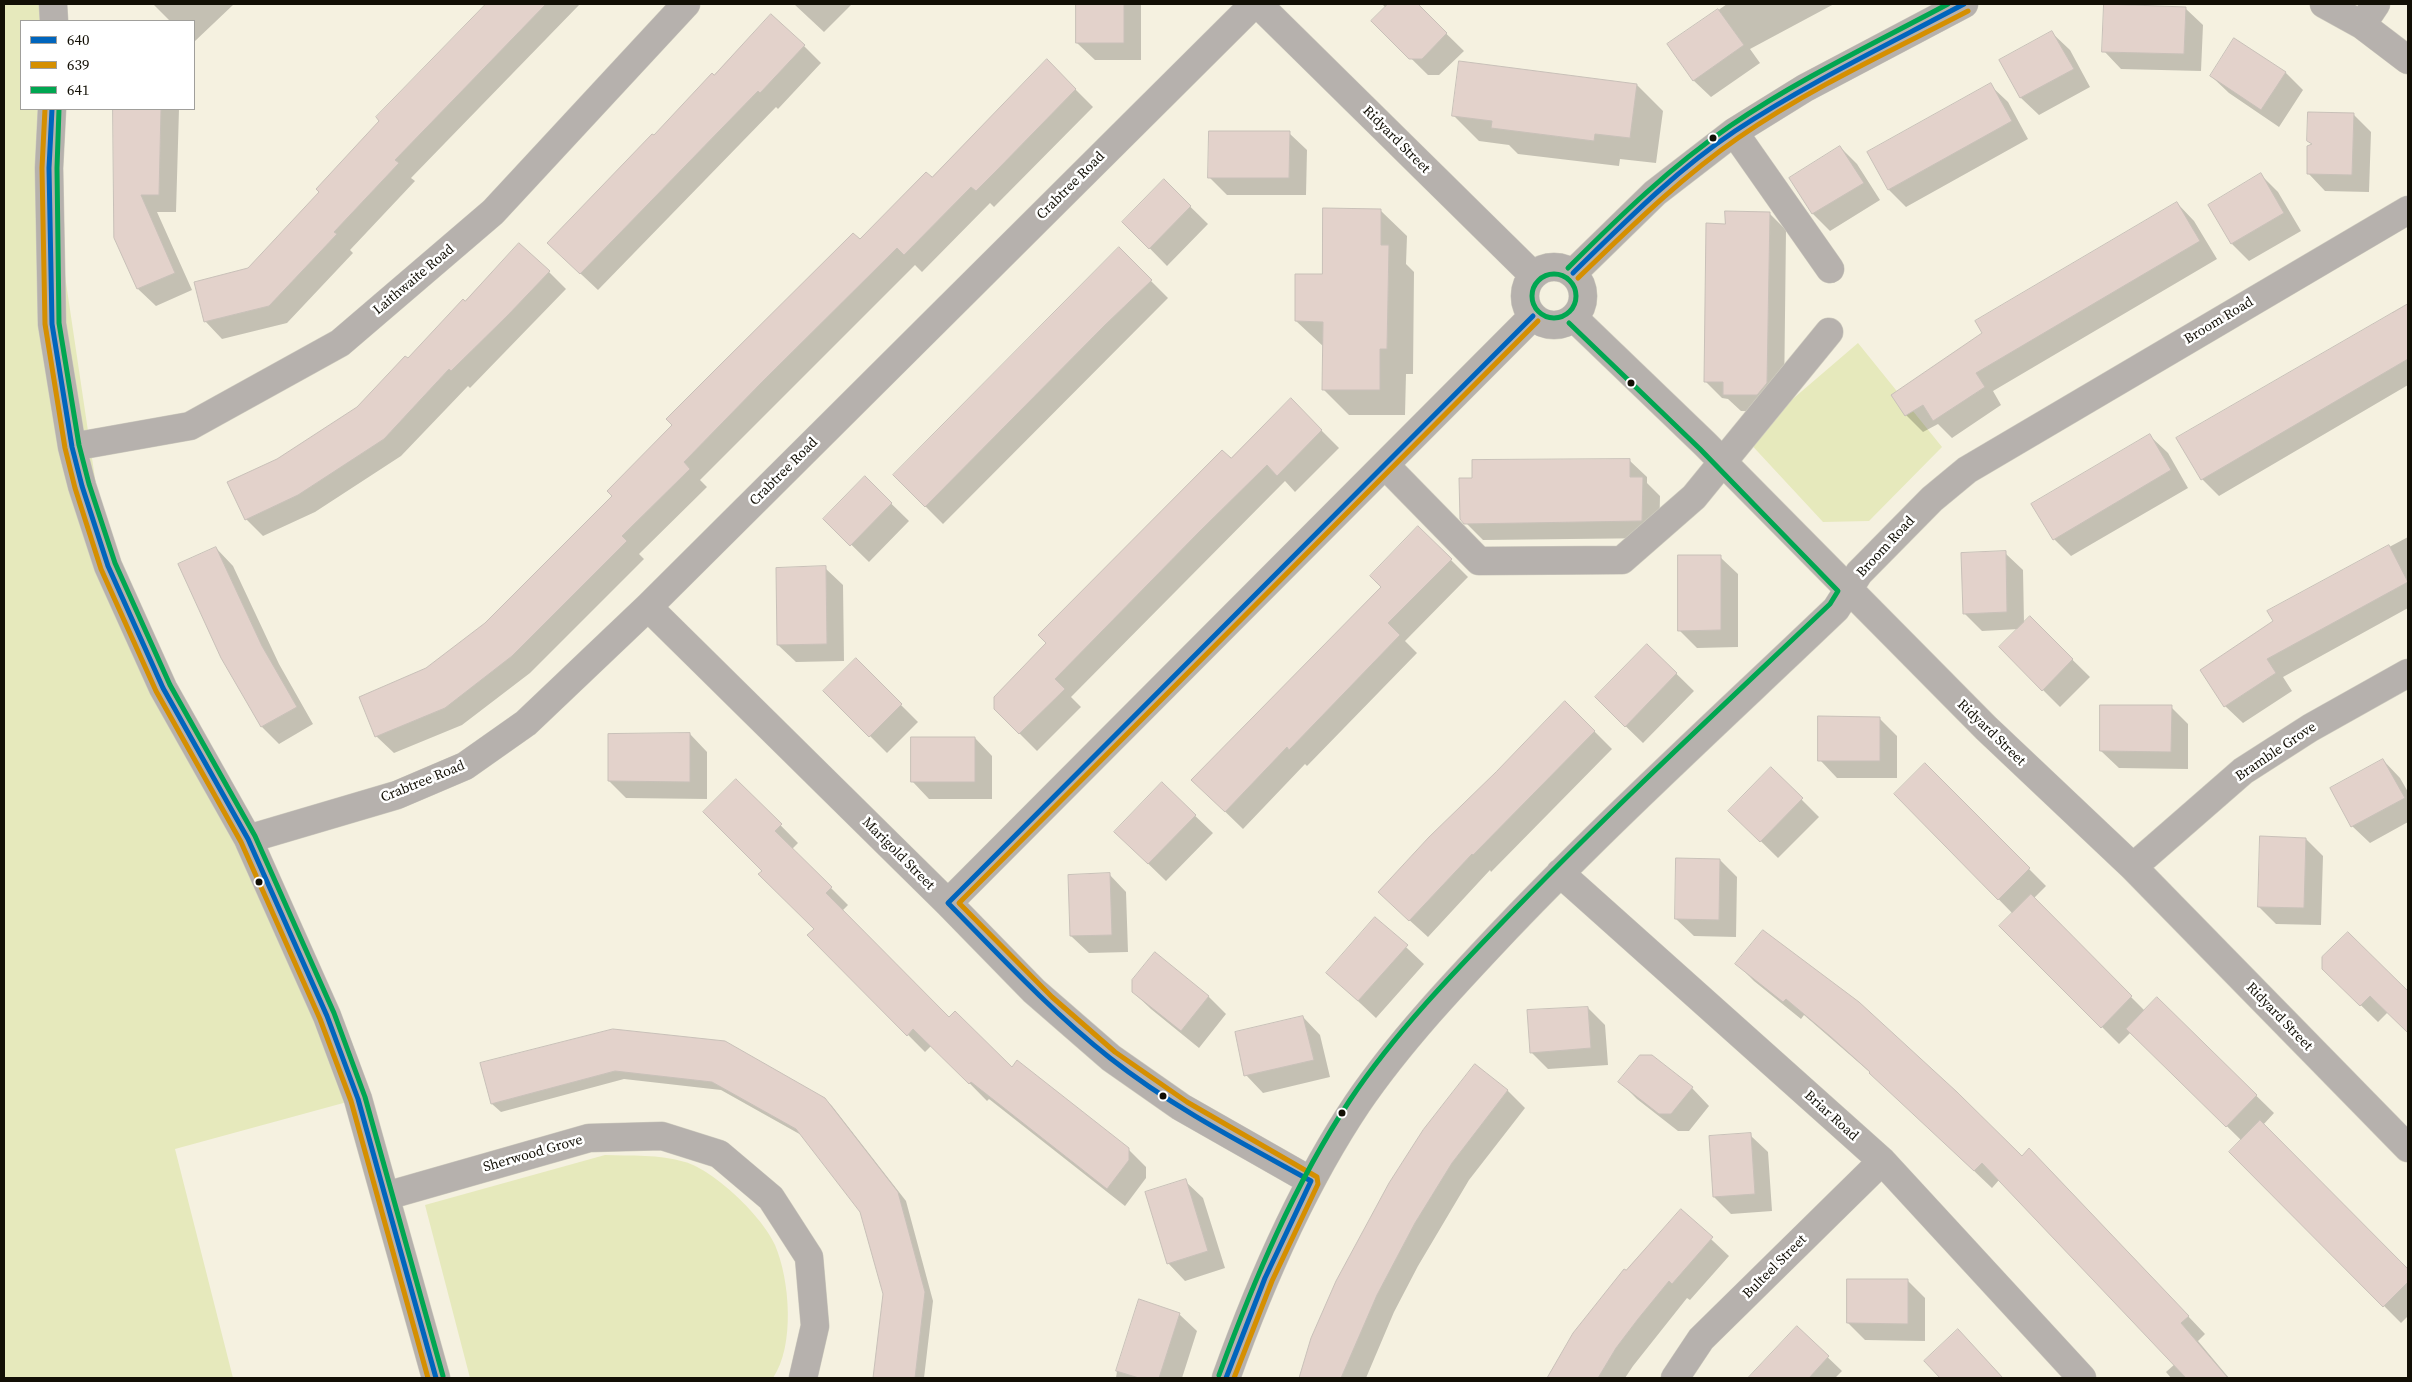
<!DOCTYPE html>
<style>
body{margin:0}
#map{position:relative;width:2412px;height:1382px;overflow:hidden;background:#f5f1e0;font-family:"Source Serif 4",serif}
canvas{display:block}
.frame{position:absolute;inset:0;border:5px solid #120f05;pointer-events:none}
.legend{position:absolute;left:20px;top:20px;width:175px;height:90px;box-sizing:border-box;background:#fff;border:1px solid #a09f9b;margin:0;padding:6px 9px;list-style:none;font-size:15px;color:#120f05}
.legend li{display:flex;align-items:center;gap:10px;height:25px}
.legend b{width:25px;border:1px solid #a09f9b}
</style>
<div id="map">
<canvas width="2412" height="1382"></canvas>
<div class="frame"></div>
<ul class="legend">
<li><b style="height:6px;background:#0065bd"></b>640</li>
<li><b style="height:6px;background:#d58f01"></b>639</li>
<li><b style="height:6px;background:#00a651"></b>641</li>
</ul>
</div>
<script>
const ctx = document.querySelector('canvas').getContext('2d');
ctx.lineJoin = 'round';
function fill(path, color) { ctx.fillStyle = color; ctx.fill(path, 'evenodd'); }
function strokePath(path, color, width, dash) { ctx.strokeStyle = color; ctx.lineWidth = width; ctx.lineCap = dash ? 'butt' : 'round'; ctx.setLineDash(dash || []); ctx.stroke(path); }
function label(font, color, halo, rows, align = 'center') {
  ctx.font = font + ' "Source Serif 4",serif'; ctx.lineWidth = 5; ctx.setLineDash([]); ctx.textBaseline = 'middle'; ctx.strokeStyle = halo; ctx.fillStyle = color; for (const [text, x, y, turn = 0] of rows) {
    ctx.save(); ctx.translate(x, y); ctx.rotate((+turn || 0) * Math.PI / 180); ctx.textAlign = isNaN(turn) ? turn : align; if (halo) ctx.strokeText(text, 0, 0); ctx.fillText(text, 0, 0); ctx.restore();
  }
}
const green = new Path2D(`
 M4,4H51V21H21V109H50L49,168L108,566L358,1099L175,1149L233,1378H4Z
 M1858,343L1942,447L1869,521L1823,522L1746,439Z
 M605,1155C631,1156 659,1154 685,1162C714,1170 763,1217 775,1245C790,1280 795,1346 773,1378H470L425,1205Z`);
const shadow = new Path2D(`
 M153,4H234L194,42V21H170Z
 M489,4H580L411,178L415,181L350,250L353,253L287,323L222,339L205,321L249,270L321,192L429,66Z
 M794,4H852L824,32Z
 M1077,4H1141V60H1095L1077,43Z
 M1382,4H1416L1464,51L1439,75H1428L1373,21L1386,8Z
 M1727,4H1834L1750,49L1760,63L1711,97L1693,80L1669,45Z
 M2185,8L2203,25L2201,71L2121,69L2104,51Z
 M2052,33L2070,50L2090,87L2039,115L2021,98L2001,60Z
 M2235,40L2286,73L2303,90L2279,127L2229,93L2211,76Z
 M804,46L821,63L778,109L776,107L598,290L566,260L654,137L714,77Z
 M1047,61L1093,107L994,207L990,203L922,272L915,265L700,480L707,487L639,554L644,559L530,673L462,725L394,753L376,736L426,670L486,624L614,496L860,241L932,179Z
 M1460,63L1637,85L1663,111L1656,163L1620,159L1619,166L1518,154L1509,145L1479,141L1453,115Z
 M1990,85L2008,102L2028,139L1906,207L1889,190L1868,152Z
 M116,109H179L176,212H157L192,290L156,306L138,289L116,237Z
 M2353,114L2371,132L2369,192L2325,191L2308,173L2313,145Z
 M1289,133L1307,150L1306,195H1227L1210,178Z
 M1840,147L1857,164L1880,200L1830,231L1813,214L1790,178Z
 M2261,175L2278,192L2301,231L2249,261L2232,244Z
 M1164,181L1208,224L1167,266L1124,222Z
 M2177,203L2194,221L2217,259L1993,391L2001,405L1952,438L1938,424L1923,432L1906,415Z
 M1381,211L1407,236L1406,264L1414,272L1413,374H1406L1405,415H1349L1323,389L1324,347L1296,321L1324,275Z
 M1769,213L1786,230L1784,401L1775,412L1741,411L1728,399L1722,398L1705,381L1726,225Z
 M1119,249L1168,298L943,524L894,475Z
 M549,272L566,289L470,388L468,386L401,456L315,512L263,536L246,519L278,460L358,408L465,302Z
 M2408,304V385L2219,496L2202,479L2393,315L2392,313Z
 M1291,400L1339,448L1295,492L1285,481L1071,697L1081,707L1037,751L995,709L1231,460Z
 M2150,436L2168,453L2188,488L2071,556L2054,539Z
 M1629,460L1647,477V483L1660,496L1659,538L1483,540L1461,518Z
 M865,478L909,521L869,562L825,519Z
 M1418,527L1468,577L1405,641L1417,653L1307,766L1305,764L1243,829L1210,797L1383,587Z
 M2408,537V608L2283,677L2292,691L2243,723L2225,706L2274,621L2269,611Z
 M216,548L233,566L279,664L313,724L279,744L262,727L223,659Z
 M2005,553L2023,570L2024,624L2030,618L2090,677L2060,707L2000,647L2019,629L1982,631L1964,613Z
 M1720,557L1738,574V647L1697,648L1679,630Z
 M825,568L843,585L844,661L796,662L778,645Z
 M1647,645L1694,691L1643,743L1614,715Z
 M856,660L918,722L887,753L825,691Z
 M1565,702L1612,749L1491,872L1490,870L1428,937L1397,909L1497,773Z
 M2171,707L2188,724V769L2119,768L2101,751Z
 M1879,718L1897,736V778H1837L1820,760Z
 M690,734L707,752V799L626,798L609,781Z
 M975,738L992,756V799H929L912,781Z
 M2383,760L2400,778L2408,792V822L2370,843L2352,826Z
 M1925,765L2046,886L2033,899L2145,1011L2157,999L2274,1113L2263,1125L2408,1271V1316L2401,1323L2231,1152L2242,1141L2131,1032L2119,1044L2001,926L2013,914L1896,794Z
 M1771,769L1819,817L1778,858L1730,811Z
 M736,780L798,843L792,849L848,905L842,911L949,1018L1012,1069L1128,1149L1146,1167V1178L1125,1206L989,1099L987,1101L932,1045L925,1052L809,935L815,929L763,871Z
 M1162,784L1213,833L1166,881L1133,849Z
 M2306,839L2323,856L2321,925L2276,924L2259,907Z
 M1720,860L1737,877L1736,937L1694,936L1676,919Z
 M1109,874L1126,892L1128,952L1089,953L1071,936Z
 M1376,919L1424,964L1376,1018L1328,973Z
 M1155,954L1209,997L1226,1014L1199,1048L1151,1009L1133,992Z
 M1737,964L2022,1157L2047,1167L2205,1334L2198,1341L2229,1378H2171L2166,1372L2175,1364L1999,1180L1992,1188L1872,1074L1804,1015L1801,1019L1754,981Z
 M2324,969L2406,991L2408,989V1032L2388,1012L2378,1022Z
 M1588,1008L1605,1025L1608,1065L1548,1069L1531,1052Z
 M1303,1017L1320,1035L1330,1077L1263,1093L1246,1075Z
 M610,1030L823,1097L832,1106L906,1201L933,1301L924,1378H874L884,1294L861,1211L803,1136L721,1090L624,1079L501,1112L492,1104Z
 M1652,1056L1692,1088L1709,1106L1689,1131H1678L1637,1099L1620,1082Z
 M1475,1066L1508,1091L1525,1108L1469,1180L1418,1266L1394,1312L1366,1378H1301L1313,1338Z
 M1750,1135L1768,1152L1772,1211L1731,1214L1714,1197Z
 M1185,1181L1203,1198L1225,1268L1185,1281L1168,1263Z
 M1681,1211L1729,1256L1690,1300L1687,1298L1633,1366L1625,1378H1548L1574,1334Z
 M1908,1281L1925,1298V1341L1865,1340L1848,1323Z
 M1179,1314L1197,1331L1182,1378H1116L1117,1371Z
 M1797,1328L1842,1371L1835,1378H1750Z
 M1975,1348L2003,1378H1941L1925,1361Z`);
const building = new Path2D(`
 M486,4H546L395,160L399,163L334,232L337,234L269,306L204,322L194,282L248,268L319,192L316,189L379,121L376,117Z
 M1076,4H1124V43H1076Z
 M1388,4H1418L1447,33L1422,59H1409L1371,21Z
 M2104,4L2186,7L2184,54L2102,52Z
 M1718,9L1744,45L1693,81L1667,44Z
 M771,14L805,45L760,93L758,91L580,274L547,243L652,134L654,135L712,73L714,75Z
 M2052,31L2074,69L2020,98L1999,60Z
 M2234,38L2286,72L2261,110L2210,76Z
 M1047,59L1076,89L997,170L976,191L971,187L904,255L897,248L763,381L684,462L690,469L622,536L627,541L512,656L445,708L375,737L359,697L426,668L485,623L612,496L607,491L672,425L666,419L719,366L853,233L860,239L926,172L932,177Z
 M1459,61L1637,84L1630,138L1595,134L1594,141L1491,128L1492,121L1452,116Z
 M1991,83L2012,121L1888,190L1867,152Z
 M113,109H161L159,195H141L175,273L137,289L114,238Z
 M2308,112L2354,113L2352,175L2307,174V146L2312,144L2307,141Z
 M1209,131H1290L1289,178H1208Z
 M1840,146L1864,183L1812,214L1789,178Z
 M2261,173L2284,213L2231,244L2208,205Z
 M1164,179L1191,206L1149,249L1122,222Z
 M2177,202L2200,241L1976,373L1985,387L1933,421L1923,405L1905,416L1891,395L1982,333L1975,321Z
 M1323,208L1381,209V245H1389L1387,349H1380V390H1322L1323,322L1295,321V274H1322Z
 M1725,211L1770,212L1767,383L1757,395H1723V382H1704L1706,223L1725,224Z
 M519,243L550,271L508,315L451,371L449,369L384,439L298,495L245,520L227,482L277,459L357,407L405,356L408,358L463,299L465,301Z
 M1119,247L1152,280L1105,325L925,507L893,475Z
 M2408,304V359L2201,480L2176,438Z
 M1291,398L1322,430L1277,476L1267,465L1199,532L1055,679L1065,689L1019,734L994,709V697L1046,643L1038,635L1222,450L1231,458Z
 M2150,434L2171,470L2053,540L2031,504Z
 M1630,459V477H1643L1642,521L1464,524L1460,519L1459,478H1472V460Z
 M865,476L892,503L850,546L823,519Z
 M1418,526L1452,559L1388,623L1400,635L1289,750L1287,747L1225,812L1191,780L1381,587L1370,576Z
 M2389,545L2408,582L2267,659L2276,673L2224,707L2200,670L2273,621L2267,611Z
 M216,547L262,646L297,707L261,727L221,658L178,564Z
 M2006,551L2007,612L1963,614L1961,553Z
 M1678,555H1721V630L1678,631Z
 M826,566L827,644L777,645L776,568Z
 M2030,616L2073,659L2042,691L1999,647Z
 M1647,644L1677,673L1625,727L1595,697Z
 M856,658L902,704L869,737L823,691Z
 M1565,701L1595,731L1473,855L1472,854L1409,921L1378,892L1429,837L1496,772Z
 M2100,705H2172L2171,752L2100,751Z
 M1818,716L1880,717V761H1818Z
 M690,733V782L608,781V734Z
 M911,737H975V782H911Z
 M2383,759L2405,798L2351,827L2330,788Z
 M1925,763L2030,868L1998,900L1894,794Z
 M1771,767L1803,798L1760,842L1728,811Z
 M736,779L782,824L775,831L832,887L826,893L949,1017L955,1011L1012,1067L1017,1060L1129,1148V1160L1107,1189L971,1082L969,1084L913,1029L907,1036L807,935L814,929L758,874L762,871L703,812Z
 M1162,782L1196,815L1148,864L1114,832Z
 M2260,836L2306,838L2304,908L2258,907Z
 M1676,858L1720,859L1719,920L1675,919Z
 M1110,873L1112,935L1070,936L1068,875Z
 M2031,894L2132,996L2101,1028L1999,926Z
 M1375,917L1408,945L1358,1001L1326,973Z
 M1763,930L1859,1002L1957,1092L2022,1156L2029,1148L2189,1316L2181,1323L2228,1378H2186L1982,1163L1974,1171L1869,1073L1870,1072L1830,1036L1786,999L1783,1002L1735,964Z
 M2348,932L2408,991V1033L2370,996L2360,1006L2322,969V957Z
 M1155,952L1209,996L1181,1031L1132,992V980Z
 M2157,997L2257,1095L2226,1127L2126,1029Z
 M1588,1007L1591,1048L1530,1053L1527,1010Z
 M1303,1016L1314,1060L1244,1076L1235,1032Z
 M613,1029L725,1041L825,1098L898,1192L925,1292L915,1378H873L883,1294L860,1212L796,1129L712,1082L615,1071L491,1104L480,1063Z
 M1640,1055H1652L1693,1087L1671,1114H1659L1618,1082Z
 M1475,1064L1508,1090L1452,1163L1415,1223L1377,1295L1341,1378H1299L1311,1338L1336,1281L1389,1183L1423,1130Z
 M2260,1120L2408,1269V1282L2383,1307L2229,1152Z
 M1751,1133L1755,1194L1713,1197L1709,1136Z
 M1186,1179L1208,1251L1167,1264L1145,1192Z
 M1681,1209L1713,1237L1672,1284L1669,1281L1638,1319L1616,1348L1598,1378H1547L1573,1333L1624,1269L1626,1270Z
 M1847,1279H1908V1324L1847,1323Z
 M1139,1299L1180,1313L1159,1378H1139L1116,1371Z
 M1797,1326L1829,1356L1809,1378H1748Z
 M1958,1329L2003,1378H1940L1924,1361Z`);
const minor = new Path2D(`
 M53,4L54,21
 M1258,4L1533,275
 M2324,4L2362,25L2408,60
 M2362,25L2376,4
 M52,109L49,168L52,324L72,447L82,486L108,566L163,688L248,839L327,1016L358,1099L436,1378
 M1734,132L1830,269
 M1525 296a29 29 0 1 1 58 0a29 29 0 1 1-58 0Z
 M1573,273L1655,193L1734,132L1805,88L1964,4
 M1574,318L1705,444L1986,728L2133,867L2408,1148
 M72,447L190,426L340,343L493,212L686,4
 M1385,465L1479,561L1622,560L1694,497L1829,332
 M648,607L948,903L1034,991L1111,1058L1181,1107L1311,1181
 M248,839L397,795L465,766L526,723L648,607L1254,4
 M2133,867L2243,771L2310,728L2408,673
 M1560,873L1882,1161L2082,1378
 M948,903L1533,316
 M386,1196L589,1138L662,1136L719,1154L771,1198L809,1257L815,1326L803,1378
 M1226,1378C1260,1283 1301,1188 1357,1104C1400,1041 1454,984 1506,929C1612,818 1725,715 1836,609L1859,573L1932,499L1967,470L2408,210
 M1675,1378L1701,1339L1882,1161`);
const bus1 = new Path2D(`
 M52,109L49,168L52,324L72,447L82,486L108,566L163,688L248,839L327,1016L358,1099L436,1378
 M1573,273C1624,223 1675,171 1735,131C1808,83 1887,45 1964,4
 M1226,1378L1265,1278L1311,1181C1242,1143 1172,1107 1110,1058C1052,1012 1000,956 948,903L1533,316`);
const bus2 = new Path2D(`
 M45,109L42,168L45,324L65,448L75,488L101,569L156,691L241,842L320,1019L351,1101L428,1378
 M1578,278C1629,229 1679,179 1738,138C1810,88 1891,51 1968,11
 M1234,1378L1272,1281L1318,1184L1317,1177L1187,1102L1115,1052L1052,997L959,903L1538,321`);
const bus3 = new Path2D(`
 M59,109L57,168L59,323L79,445L89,484L115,563L170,685L255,836L334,1013L365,1097L443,1376
 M1568,268C1619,217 1670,167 1730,126C1799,79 1875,43 1948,4
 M1532 296a22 22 0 1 1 44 0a22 22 0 1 1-44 0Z
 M1219,1375C1254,1280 1294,1185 1350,1100C1397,1030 1458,968 1517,907C1618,803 1725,704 1830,604L1838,591L1700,449L1569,323`);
const markers = [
 [1713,138,4.5,"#120f05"],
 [1631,383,4.5,"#120f05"],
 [259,882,4.5,"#120f05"],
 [1163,1096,4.5,"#120f05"],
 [1342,1113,4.5,"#120f05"]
];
const streetNames = [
 ["Ridyard Street",1396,140,45],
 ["Crabtree Road",1071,186,-45],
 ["Laithwaite Road",414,280,-40],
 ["Broom Road",2219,321,-31],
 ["Crabtree Road",784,472,-45],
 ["Broom Road",1886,547,-47],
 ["Ridyard Street",1991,733,44],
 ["Bramble Grove",2276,752,-34],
 ["Crabtree Road",423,782,-22],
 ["Marigold Street",898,854,45],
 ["Ridyard Street",2279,1017,46],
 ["Briar Road",1831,1116,42],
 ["Sherwood Grove",533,1154,-16],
 ["Bulteel Street",1775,1267,-45]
];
fill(green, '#e6e9bc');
fill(shadow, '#0003');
fill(building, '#e3d2cb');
strokePath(building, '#c8c0b8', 1);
strokePath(minor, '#cfccbf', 29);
strokePath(minor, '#b6b1ad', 28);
strokePath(bus1, '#0065bd', 5);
strokePath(bus2, '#d58f01', 5);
strokePath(bus3, '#00a651', 5);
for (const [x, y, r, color] of markers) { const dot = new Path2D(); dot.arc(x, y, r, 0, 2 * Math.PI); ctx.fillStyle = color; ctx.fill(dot); strokePath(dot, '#fff', 2); }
label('14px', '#120f05', '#fff', streetNames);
</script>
